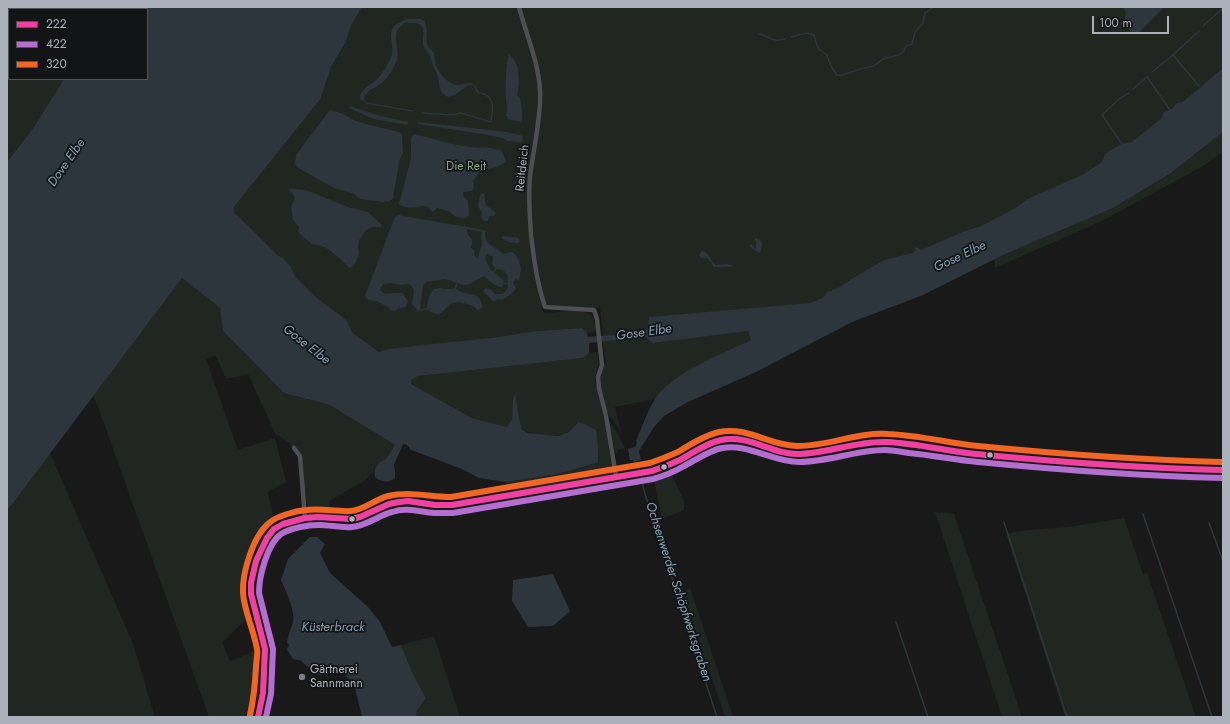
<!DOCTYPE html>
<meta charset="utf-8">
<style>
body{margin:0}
#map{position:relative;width:1230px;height:724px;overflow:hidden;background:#19191a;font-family:Jost,sans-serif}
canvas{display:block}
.frame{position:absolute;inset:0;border:8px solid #aab1bb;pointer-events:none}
.legend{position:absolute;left:8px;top:8px;width:140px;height:72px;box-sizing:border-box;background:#131416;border:1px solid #4f5358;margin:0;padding:5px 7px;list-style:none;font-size:12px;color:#aab1bb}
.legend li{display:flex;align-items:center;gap:8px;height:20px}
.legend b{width:20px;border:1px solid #4f5358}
.scale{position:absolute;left:1092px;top:16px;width:77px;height:18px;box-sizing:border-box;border:2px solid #aab1bb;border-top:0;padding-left:5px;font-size:12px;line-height:14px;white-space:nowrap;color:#aab1bb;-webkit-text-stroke:3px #131416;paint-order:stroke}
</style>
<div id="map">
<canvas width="1230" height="724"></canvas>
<div class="frame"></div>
<ul class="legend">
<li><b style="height:5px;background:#f240a1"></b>222</li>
<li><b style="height:5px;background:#b36fd0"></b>422</li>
<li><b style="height:5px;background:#f26522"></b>320</li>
</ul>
<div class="scale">100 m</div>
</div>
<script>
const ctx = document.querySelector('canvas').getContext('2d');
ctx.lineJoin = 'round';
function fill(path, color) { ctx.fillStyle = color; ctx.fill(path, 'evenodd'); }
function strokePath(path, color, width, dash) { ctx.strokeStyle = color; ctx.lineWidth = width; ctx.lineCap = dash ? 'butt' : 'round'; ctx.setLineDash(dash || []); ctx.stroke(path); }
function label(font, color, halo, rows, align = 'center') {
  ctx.font = font + ' Jost,sans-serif'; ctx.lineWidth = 3.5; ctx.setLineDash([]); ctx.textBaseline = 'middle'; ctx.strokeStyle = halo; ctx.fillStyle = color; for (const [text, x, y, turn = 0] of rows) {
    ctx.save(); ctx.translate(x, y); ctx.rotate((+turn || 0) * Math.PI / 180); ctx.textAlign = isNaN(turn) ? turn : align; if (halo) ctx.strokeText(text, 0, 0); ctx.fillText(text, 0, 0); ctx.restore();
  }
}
const green = new Path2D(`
 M7,7H117L116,9H9V79H64L34,127L7,162Z
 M361,7H1223V72L1145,138L1052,198L814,304L649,317L648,327L644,332L603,336L600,308L547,305L541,307L544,313C557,314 587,304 594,320C596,323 596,328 596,332L587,333L581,328L537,331L490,338L379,352L353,333L348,324L317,298L295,276L293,272L232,210L323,93L331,67L345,44L351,25Z
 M1223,132V152L1205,165L1102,221L995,268V258L1003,255L1113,208L1171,173Z
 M181,277L220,308L223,331L284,393L330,405L395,445L386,459L381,461L375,466L373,472L364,481L329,501L332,516H309L299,457L289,443L275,433L248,374L226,379L216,356L206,359L238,450L275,438L286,482L268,492L275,525L259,548L251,546L243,586L248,618L222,642L230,661L263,648L260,690L254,717H209L97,404L93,396Z
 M748,330L751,340L694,368L668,385L655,399L615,407L621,433L606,410L601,389L600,376L606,362L603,341L645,337L653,343Z
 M598,352V365L596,374L595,380L604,417L613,471L612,474L580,481L514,492L506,482L552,475L599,458L597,451V441L577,422C575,425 572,430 568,432C558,438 531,435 521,429L513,398L512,419L507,427L472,418L411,384V380L418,376L583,358L589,353Z
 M608,419L616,431L625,448L617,451V453H615Z
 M50,453L133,644L155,717H7V511Z
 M669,469L684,501V510L662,519L653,474Z
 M935,512L954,514L1022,717H1002Z
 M1124,518L1143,574L1147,573L1196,717H1065L1006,534L1018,531L1068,527Z
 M690,588L733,717H725L682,592Z
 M434,636L460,717H416L417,710L426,698L413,674L401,645Z`);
const water = new Path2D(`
 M7,7H59L58,9H9V77L7,79Z
 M117,7H362L351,25L346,42L331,67L321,98L234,207V212L277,255L284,259L291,267L295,276L317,298L346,320L353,333L379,352L388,349L490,338L537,331L582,328L587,333L588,337L644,332L648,327L649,317L810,303L823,298L827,292L838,288L855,277L884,260L913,253L915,251L914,248L916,247L921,250L965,231L981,226L1014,209L1028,199L1084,174L1102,162L1106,153L1122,144L1132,142L1161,119L1164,112L1172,109L1177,103L1183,102L1223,68V132L1171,173L1113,208L1003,255L923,295L852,322L758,371L686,403L664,416L654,427L639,451L641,460L634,462L633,460H630L628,449L635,447L637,443L636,441C642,427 647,412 655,399C673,372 722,354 751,340L748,331L653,343L645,337L589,343V353L583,358L418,376L411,380V384L472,418L507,427L512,419L513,398L515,394L521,429L528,433L558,436L569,432L578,422H580L596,430C597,437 599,457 598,462L569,471L552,475L506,482L479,478L462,469L411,450L407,445L403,444L394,465L395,472V478C387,484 382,482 375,477C373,468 377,462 386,459L395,445L330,405L284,393L223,331L220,308L182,278L7,511V162L34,127L64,79H147V9H116Z
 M1122,7H1164L1139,32L1133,33L1128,29L1129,25L1125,17L1126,12Z
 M407,19H421L424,21C428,28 426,35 427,43C428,47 431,50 434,53C435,56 435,59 435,62C437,71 445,80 453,84C461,87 466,81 474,84L475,87L473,85H469C464,87 452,100 446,96C439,93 439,84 438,77C437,72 433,68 432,63C431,60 431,58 430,55C428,52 425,50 424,47C420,39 430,24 414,23C411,23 408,22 405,23C402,25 398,28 397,31C394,39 399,50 397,59C395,67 389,76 383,82C376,88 365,90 364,100L367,103L360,99C359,90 369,86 375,81C381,76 386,67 390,60C399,43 378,29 407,19Z
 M509,53L511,57L514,59L518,68L519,83L517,95L520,98L522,111V120L520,122L508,119L506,115C508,110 507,106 506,100C505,88 506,64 509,53Z
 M350,106L380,116L409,122L407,125L374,119L349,108Z
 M331,110L343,114L358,122L399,132L402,134L403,153L400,158L393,198L390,201L384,202L360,199L354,194L334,188L300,169L295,164L296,155L329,111Z
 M418,122L507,132L523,136L522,142L507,141L503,138L488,135L418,124Z
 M415,134C434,139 452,145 471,147C483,149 489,146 502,151L506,162L499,166L480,171L473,181L474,188L472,191L463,192V196L468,201L469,215L466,218L456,217L448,211L437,208L433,212C431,210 430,209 428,207C421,203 410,212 399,204L411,158V139L412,136Z
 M290,189L306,190L348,207L368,212L382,225L381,227H372L366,230L359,240L358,246L359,254L356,262L350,268C341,260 325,242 313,245L298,232L299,227L293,219L291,207L295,198L292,192L288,191Z
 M483,193L484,194L486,205L496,213L494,216H489L488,221H485L482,218V213L478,206L480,195Z
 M398,215L473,228L487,231L485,232C484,245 494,246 503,254L511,252L514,253L519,260L521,269L519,281L516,279L513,282L516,289L511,294L502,300L498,299L494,301C490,299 488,295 484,293V290L486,288L491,290L495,294H502L506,291L508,287L507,274L503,270L496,269L492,264L493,257L487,254L485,259L490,269L504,281L502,287C495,287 489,280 484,276L470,284L464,285L445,279L426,282L423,285L420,310L418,311L412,304L414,290L412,286L409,284L400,285L391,283L383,284L380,290L385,294L393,293H403L408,302L405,307L397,309L395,311L390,310L389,308L377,301L368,300L365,296L394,219ZM467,229L482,232L481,237L482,244L478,257L474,256V251L471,247C474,241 472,239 467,234Z
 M503,236L518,238L520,241L518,243C512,243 505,242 501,237Z
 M755,238L760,240L762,243L761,251L759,253L749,246L752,244L753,247L756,249V242L755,241Z
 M702,251C710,253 710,260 715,265L727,264L734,266L731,267H713L712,264L707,258C703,259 701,259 699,255Z
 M440,288C447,290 452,288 456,289C458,290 460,291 462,292C474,296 479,292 483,307L478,310C474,306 471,305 466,304C442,295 447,326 427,309C428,302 428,294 434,289Z
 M310,537H317L325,544L320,553L330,573L368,607L380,622L392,647L401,645L413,674L426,698L417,710L416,717H362L354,684L338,667H335L327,674L317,675L302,662V661L293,659L287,650L289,644L287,643C288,634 291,630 293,622C296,611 285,590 281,580L288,559Z
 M553,574L570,611L553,626L528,627L512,601L513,580Z`);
const stream = new Path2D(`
 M1203,26L1223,8
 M759,34C772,37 770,42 785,39
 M791,37C799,35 806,31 814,35L817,46L820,50L827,55C829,63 832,69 837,75H843L860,69L874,66L883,59L899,55L904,51L906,46L912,44L915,32L923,23L925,13L934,7
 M1173,55L1200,87
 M1152,72L1173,55L1199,31
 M1147,77L1170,110
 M1133,89L1148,76
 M366,103L412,111
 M422,113L453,115L461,113L491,122C493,109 496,94 478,93L475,86
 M1122,144L1102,115L1119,99L1129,93
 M494,272L496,269
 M503,283L507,284
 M455,289L457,283
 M420,310L427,309
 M638,467L640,471
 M641,475L644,491L717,717
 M1143,514L1212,717
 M1004,522L1067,717
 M1209,523L1223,561
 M896,622L928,717`);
const minor = new Path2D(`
 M519,7C527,38 542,69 540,102C539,127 533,152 530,177C528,196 530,216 531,235C534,260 537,283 545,307L594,310L597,319L602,365L598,377L599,388L606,416L616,476
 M294,448L300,456L305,518`);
const tertiary = new Path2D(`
 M258,717L263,693L265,649L251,594V583L256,561L261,550L267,538L274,529L283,524L305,518L318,517L352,519L360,517L389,504L399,502L408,501L435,505H452L652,471C660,468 667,466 675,462C690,455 703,444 721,440C750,433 771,456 800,454C827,453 853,442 880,442C891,441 902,444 913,445C934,448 955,452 976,454C1058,462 1140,469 1223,470`);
const bus1 = new Path2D(`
 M258,717L263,693L265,649L251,594V583L256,561L267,538L274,529L283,524L305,518L318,517L352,519L360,517L389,504L399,502L408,501L435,505H452L652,471C661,468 671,464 680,460C693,453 706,443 721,440C749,434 772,455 800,454C829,453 857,441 886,442C916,443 946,451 976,454C1058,462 1140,468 1223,470`);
const bus2 = new Path2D(`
 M266,717L271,694L273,649L259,593C259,577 267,544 281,534C291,528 307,525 319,525C330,525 341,528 352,527C367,526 379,515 392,512C407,507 420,512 434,513C440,513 447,513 453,513L653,479C664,476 674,472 684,466C696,460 708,451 722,448C748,443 772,462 799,462C828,462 856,450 885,450C893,450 901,452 909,453C932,455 955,460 978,462C1060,470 1141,476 1223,478`);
const bus3 = new Path2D(`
 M250,715C254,698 255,685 256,667C256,661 258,655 257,649C254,631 244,610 243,593C242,573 253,536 269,523C277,516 295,511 306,510C321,508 337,512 351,511C364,510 376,499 388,496C409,491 430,497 451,497L650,463C659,460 669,456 678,452C691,444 704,436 719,432C747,426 770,446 798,446C829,446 857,432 888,434C918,435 948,443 978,446C1060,454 1141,460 1223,462`);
const markers = [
 [990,455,3.5,"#aab1bb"],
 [664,467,3.5,"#aab1bb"],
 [352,519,3.5,"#aab1bb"],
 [302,677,4,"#777c83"]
];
const parkNames = [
 ["Die Reit",466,167]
];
const streetNames = [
 ["Reitdeich",523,168,-84]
];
const poiNames = [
 ["Gärtnerei",310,670],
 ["Sannmann",310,684]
];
const waterNames = [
 ["Dove Elbe",67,163,-55],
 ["Gose Elbe",960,257,-25],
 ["Gose Elbe",644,333,-8],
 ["Gose Elbe",306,345,38],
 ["Ochsenwerder Schöpfwerksgraben",678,592,72],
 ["Küsterbrack",333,628]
];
fill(green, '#1f2720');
fill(water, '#2c363c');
strokePath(stream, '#2c363c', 1.5);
strokePath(minor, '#4d4f53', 4.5);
strokePath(tertiary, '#4d4f53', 5.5);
strokePath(bus1, '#f240a1', 6);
strokePath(bus2, '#b36fd0', 6);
strokePath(bus3, '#f26522', 6);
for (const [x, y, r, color] of markers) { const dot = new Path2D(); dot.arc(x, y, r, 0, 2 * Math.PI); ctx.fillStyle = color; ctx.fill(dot); strokePath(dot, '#131416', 1.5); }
label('12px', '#82a681', '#131416', parkNames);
label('12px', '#aab1bb', '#131416', streetNames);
label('12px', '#aab1bb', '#131416', poiNames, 'left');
label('italic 13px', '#81a2b6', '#131416', waterNames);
</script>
